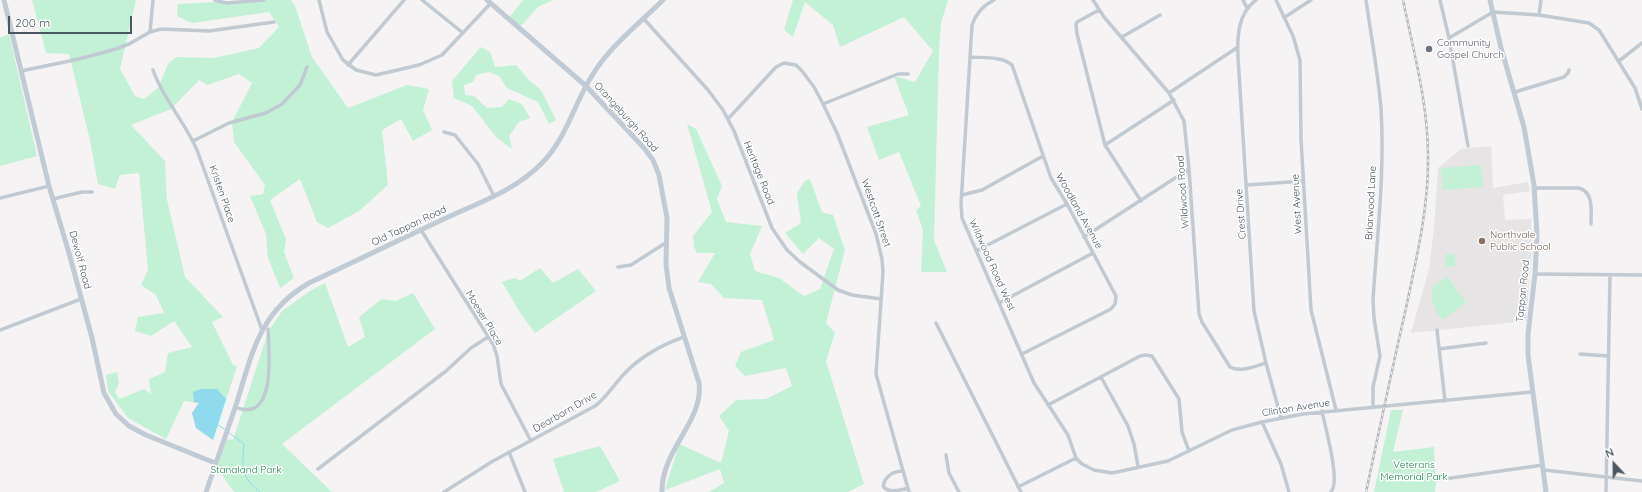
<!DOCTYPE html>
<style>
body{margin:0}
#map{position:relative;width:1642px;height:492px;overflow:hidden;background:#f5f3f3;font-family:Quicksand,sans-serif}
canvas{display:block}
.north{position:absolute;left:1594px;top:444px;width:40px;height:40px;-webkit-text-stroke:3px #fff;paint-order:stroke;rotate:338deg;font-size:11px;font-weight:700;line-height:16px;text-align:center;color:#4a5661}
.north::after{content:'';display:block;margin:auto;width:14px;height:18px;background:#4a5661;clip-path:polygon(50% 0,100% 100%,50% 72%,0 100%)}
.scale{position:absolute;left:8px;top:16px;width:124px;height:18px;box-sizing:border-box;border:2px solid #4a5661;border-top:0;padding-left:5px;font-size:12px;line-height:14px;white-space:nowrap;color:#4a5661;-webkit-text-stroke:3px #fff;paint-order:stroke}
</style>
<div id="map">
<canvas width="1642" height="492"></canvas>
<div class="north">N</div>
<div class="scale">200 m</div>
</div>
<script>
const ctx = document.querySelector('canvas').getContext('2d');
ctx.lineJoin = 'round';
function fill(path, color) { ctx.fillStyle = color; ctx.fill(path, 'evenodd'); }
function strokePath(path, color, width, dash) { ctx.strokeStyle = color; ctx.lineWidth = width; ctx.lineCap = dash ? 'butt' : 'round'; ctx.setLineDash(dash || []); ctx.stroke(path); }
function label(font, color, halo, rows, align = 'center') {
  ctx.font = font + ' Quicksand,sans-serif'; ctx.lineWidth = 3; ctx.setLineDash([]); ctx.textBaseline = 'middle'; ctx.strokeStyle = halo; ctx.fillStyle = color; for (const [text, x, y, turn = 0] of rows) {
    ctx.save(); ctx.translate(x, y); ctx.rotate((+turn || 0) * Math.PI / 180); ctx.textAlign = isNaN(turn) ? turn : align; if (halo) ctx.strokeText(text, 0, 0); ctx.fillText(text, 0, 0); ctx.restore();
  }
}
const education = new Path2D(`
 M1491,146L1493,188L1528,182L1530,191L1503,195L1505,220L1531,219L1532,250L1526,321L1411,333L1429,269L1434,229L1438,168L1461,149Z`);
const green = new Path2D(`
 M32,0H136L120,69L135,96L144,99L158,88L168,64L176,57L214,58L259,48L279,27L269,12L192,23L177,16L178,4L253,0H291L295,6L312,57L348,108L407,85L429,89L423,110L432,130L413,141L401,119L382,130L388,185L359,211L328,228L317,222L300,179L270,200L286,239L284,252L294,278L280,288L268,258L266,234L250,196L263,194L265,185L234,142L232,122L252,83L239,74L207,85L199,80L171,109L131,125L165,161L167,200L185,277L223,317L212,322L233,365L237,366L213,440L196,428L192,413L198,403L184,401L166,439L128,418L108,391L106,375L117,372L119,383L115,392L119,399L144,389L151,394L149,379L165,372L168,353L192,347L174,321L151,336L135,331L138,317L164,313L156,295L141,285L148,270L139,173L120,175L115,189L98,184L90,140L69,54L46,53Z
 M523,0H553L538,7L519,28L508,19Z
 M793,0H948L941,23L939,51L934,240L947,272H921L923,230L916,210L921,206L899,152L879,160L867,127L909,115L894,76L915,82L933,51L904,17L840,47L833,25L805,2L793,37L784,30Z
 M9,34L37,156L0,166V38Z
 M481,47L490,52L495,67L516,65L529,80L541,90L556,120L549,124L538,102L507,88L499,76L489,72L476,75L473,82L464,85L465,95L474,96L487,108L502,107L509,99L522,104L530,118L519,122L509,136L512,149L497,138L472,106L454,98L452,81Z
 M687,124L696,129L722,186L717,199L726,222L762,226L750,254L755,271L779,278L804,296L820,289L834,249L819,238L803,254L785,233L801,223L797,193L805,181L810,179L822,212L833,215L845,250L826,323L835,333L826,361L864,484L848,492H709L724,483L720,469L665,490L679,444L721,463L729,431L719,416L736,400L766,399L792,386L786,368L745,376L735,366L741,352L774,340L762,300L724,298L711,284L698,282L715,253H697L694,247L693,236L712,212Z
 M1481,165L1483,187L1443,190L1441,168Z
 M1445,254H1454L1456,266L1446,267Z
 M540,268L553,283L578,269L596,291L535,333L521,314L502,282L515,278L520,281Z
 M1447,277L1466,302L1443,320C1435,312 1427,294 1436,284C1439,281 1444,279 1447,277Z
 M325,283L348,347L365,337L359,317L382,299L396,301L413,293L435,329L282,444L332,492H234L217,468L227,439L233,440L268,332L282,311L310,291Z
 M1391,410H1403L1393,452L1434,447L1436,483L1435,492H1374Z
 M600,446L620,481L596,492H564L553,459Z`);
const water = new Path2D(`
 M201,389H217L226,399L213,440L196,428L192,413L199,403L194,402L193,392Z`);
const stream = new Path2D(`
 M218,425L226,430
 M228,432L244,444C242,468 240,476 260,492`);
const street = new Path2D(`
 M215,0L226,3L264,0
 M319,0L327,32L343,60L356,70L376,75L419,65L442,55L491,3
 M422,0L463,33
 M994,0C984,5 976,13 972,25L961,204L962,218L1034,383L1068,435L1076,458L1082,464L1094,470L1112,473L1168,461L1232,430L1262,422L1303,414L1532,392
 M1093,0L1104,17L1169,93L1184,121L1189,169L1199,314L1202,322L1230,367C1241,373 1255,366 1266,363
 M1243,0L1247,8
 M1256,0C1238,13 1237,37 1238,57L1254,311L1266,363L1281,418
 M1276,0L1293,36L1300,60L1301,139L1311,310L1336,410
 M1366,0C1371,36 1378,72 1381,109C1385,172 1377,237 1373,300L1374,318L1380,356L1373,387V407
 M1440,0L1449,38L1468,146
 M1099,10L1077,22L1076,25L1077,34L1105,145L1141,201
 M1539,15L1541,0
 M1285,17L1311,0
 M644,19L708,90L723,110L734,131L772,228L787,250L800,262L838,290L852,295L881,299
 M150,32L153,0
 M1122,37L1160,15
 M1449,38L1493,12L1539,15L1589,23L1599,30L1635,88L1642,109
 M970,57C982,58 1003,56 1012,65L1051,178L1067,204L1116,296L1115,304L1111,309L1022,354
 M1619,61L1642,43
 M348,65L404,0
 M153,70C163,99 185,122 197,150L262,330
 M21,71L79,59L116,49L129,44L150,32L161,29L209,31L274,22
 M1515,92L1564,77L1568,73L1569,70
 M1169,93L1238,47
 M823,104L898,74H908
 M728,119L776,67L784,63L796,65L802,71L814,87L823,104L837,133L876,234L882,259L883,272L876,374L909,492
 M444,132L455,135L478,164L494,196
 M193,141L229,123L266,113L282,104L300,85L307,67
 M1105,145L1174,100
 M1247,185L1303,181
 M1534,188H1579C1594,192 1591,211 1591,224
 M962,195L982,190L1043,156
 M0,198L49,186
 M53,199L82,192H92
 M421,230L493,344L497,356L501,384L531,441
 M1084,237L1189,169
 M976,251L1067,204
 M618,267L631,265L667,242
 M1535,274L1642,275
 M999,303L1093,253
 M936,323L1021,492
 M0,330L81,299
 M1437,330L1445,401
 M1439,349L1486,343
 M1580,354L1608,356
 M1101,377L1128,426L1134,444L1138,466
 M1048,405L1140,356L1145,355L1152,356L1179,399L1182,432L1189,451
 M235,407C277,425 269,351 268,329
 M1322,411C1325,427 1341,481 1331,492
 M1262,422L1281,464L1289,492
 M509,452L525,492
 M946,455L949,473L959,492
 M318,469L446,371L471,348L488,337
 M1544,470L1642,481
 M902,471C899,471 896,472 893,473C887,476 878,487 888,490C894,492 902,490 908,488
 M1437,480L1543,465
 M1018,487L1076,458
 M444,492L493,461L595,406C608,396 614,384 625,373C640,357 663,344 684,337
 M1606,492L1610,275`);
const secondary = new Path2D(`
 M4,0L49,186L69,253L92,338L104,393L116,414L129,426L146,435L215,463
 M487,0L586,86L644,148L653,160L659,175L667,218L666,264L669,288L699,383C704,421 661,450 662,492
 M1490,0L1501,48L1524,127L1534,185L1537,235L1535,274L1528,334V355L1546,492
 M206,492C216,463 226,434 236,405C252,354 259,312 309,283C355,261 402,239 448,217C481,202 517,189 542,163C567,138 574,103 593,74C611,45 639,24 663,0`);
const rail = new Path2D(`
 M1366,492C1379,431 1392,369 1406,308C1416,260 1428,211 1428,162C1429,107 1414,53 1403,0`);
const markers = [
 [1429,49,4,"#6b7280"],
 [1482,241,4,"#8d6e63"]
];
const worshipNames = [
 ["Community",1437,43],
 ["Gospel Church",1437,55]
];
const streetNames = [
 ["Orangeburgh Road",626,117,48],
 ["Heritage Road",759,173,68],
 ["Wildwood Road",1183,192,-94],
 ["Kristen Place",222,194,71],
 ["Briarwood Lane",1371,203,-87],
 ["West Avenue",1297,204,-93],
 ["Woodland Avenue",1079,211,61],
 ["Westcott Street",876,213,71],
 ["Crest Drive",1241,214,-94],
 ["Old Tappan Road",409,226,-25],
 ["Dewolf Road",80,260,75],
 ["Wildwood Road West",992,265,66],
 ["Tappan Road",1523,291,-84],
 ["Moeser Place",484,318,59],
 ["Clinton Avenue",1296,408,-9],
 ["Dearborn Drive",565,412,-30]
];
const educationNames = [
 ["Northvale",1490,235],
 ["Public School",1490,247]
];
const parkNames = [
 ["Veterans",1414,465],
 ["Memorial Park",1414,477],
 ["Stanaland Park",246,470]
];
fill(education, '#e6e4e5');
fill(green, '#c3f1d5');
fill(water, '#90daee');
strokePath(stream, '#90daee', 1);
strokePath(street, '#c1cad2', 3.5);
strokePath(secondary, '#c1cbd6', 5);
strokePath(rail, '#b5b8bd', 2.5);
strokePath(rail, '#fff', 1, [3]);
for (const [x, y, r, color] of markers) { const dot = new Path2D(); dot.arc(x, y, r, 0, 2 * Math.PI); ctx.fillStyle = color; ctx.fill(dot); strokePath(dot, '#fff', 1.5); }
label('10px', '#5b616d', '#fff', worshipNames, 'left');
label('10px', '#4a5661', '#fff', streetNames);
label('10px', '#785e54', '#fff', educationNames, 'left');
label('10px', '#17864f', '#fff', parkNames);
</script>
